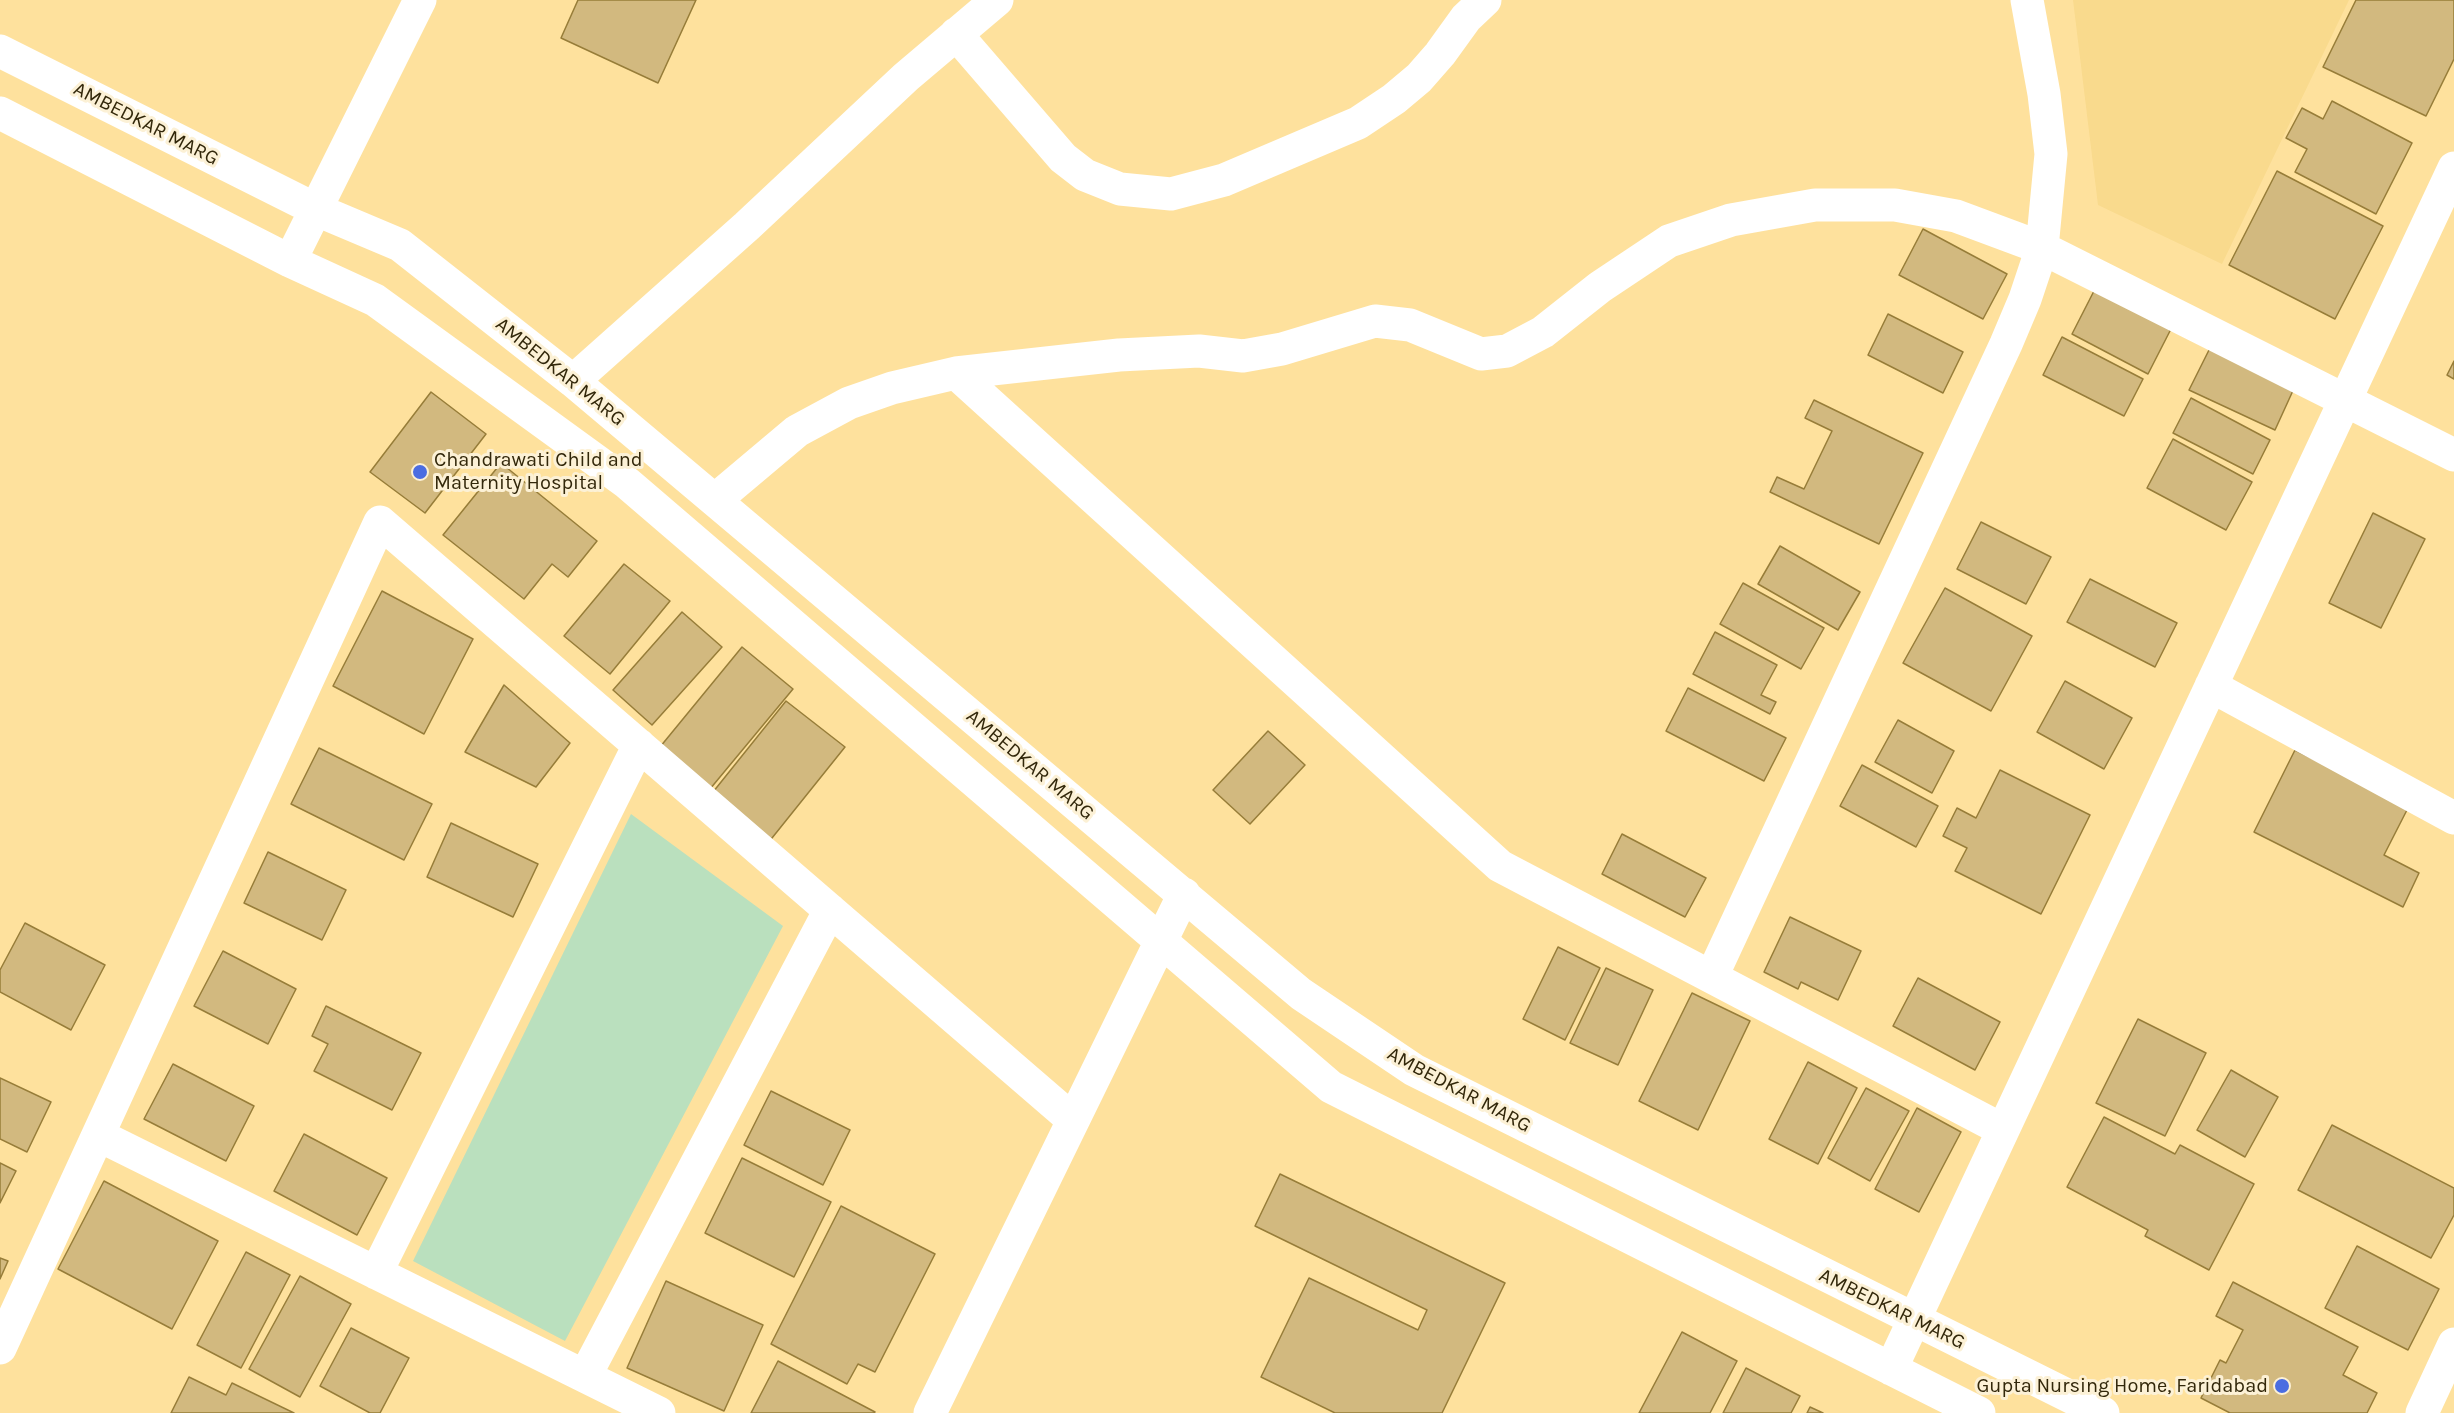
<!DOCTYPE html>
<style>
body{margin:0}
canvas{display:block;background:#fee19d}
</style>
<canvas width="2454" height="1413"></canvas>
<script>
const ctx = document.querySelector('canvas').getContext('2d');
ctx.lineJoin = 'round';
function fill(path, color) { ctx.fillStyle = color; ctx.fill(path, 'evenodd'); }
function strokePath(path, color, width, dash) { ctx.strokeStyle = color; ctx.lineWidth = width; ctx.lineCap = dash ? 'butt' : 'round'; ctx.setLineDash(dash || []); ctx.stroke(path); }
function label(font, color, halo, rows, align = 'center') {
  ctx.font = font + ' Karla,sans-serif'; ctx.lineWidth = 6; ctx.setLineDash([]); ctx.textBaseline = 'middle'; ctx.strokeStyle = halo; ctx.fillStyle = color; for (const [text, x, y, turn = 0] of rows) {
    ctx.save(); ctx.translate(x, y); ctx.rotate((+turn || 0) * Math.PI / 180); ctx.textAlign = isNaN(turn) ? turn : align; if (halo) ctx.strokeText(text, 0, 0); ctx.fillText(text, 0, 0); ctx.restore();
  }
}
const built = new Path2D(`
 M2073,0H2349L2222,264L2098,205Z`);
const green = new Path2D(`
 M631,814L783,926L565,1341L413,1261Z`);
const building = new Path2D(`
 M578,0H696L658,83L561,38Z
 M2356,0H2454V59L2426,116L2323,67Z
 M2332,101L2412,143L2376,214L2295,172L2307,149L2286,138L2302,108L2323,119Z
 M2277,171L2383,226L2335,319L2229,265Z
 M1923,229L2007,274L1983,319L1899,275Z
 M2096,287L2172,327L2148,374L2072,334Z
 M1888,314L1963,352L1943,393L1868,355Z
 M2062,337L2143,379L2124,416L2043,375Z
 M2212,344L2296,384L2275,430L2189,390Z
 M2454,361V379L2447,375Z
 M431,392L486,434L425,513L370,472Z
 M2191,398L2270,440L2253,474L2173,433Z
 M1814,400L1923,453L1879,544L1770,492L1777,477L1804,489L1832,431L1805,418Z
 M2173,439L2252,482L2226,530L2147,488Z
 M501,463L597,541L568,577L552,564L524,599L443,535Z
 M2373,513L2425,539L2381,628L2329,603Z
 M1981,522L2051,557L2026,604L1957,569Z
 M1780,546L1860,592L1838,630L1758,584Z
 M624,564L670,601L610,674L564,636Z
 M2090,579L2177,623L2155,667L2067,622Z
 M1743,583L1824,628L1801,669L1720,624Z
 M1945,588L2032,636L1991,711L1903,663Z
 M382,591L473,639L424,734L333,686Z
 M682,612L722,647L652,725L613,690Z
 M1715,632L1777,665L1761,695L1776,702L1770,714L1693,674Z
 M742,647L793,689L710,789L660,747Z
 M2065,681L2132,718L2104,769L2037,732Z
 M504,685L570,743L536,787L465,752Z
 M1688,688L1786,738L1764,781L1666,731Z
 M786,701L845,747L768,843L709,797Z
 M1898,720L1954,751L1932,793L1875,762Z
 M1268,731L1305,765L1250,824L1213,790Z
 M319,748L432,804L404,860L291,804Z
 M2295,750L2409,806L2384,855L2419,873L2403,907L2254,832Z
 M1862,765L1938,806L1916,847L1840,806Z
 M2000,770L2090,815L2041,914L1955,871L1967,848L1943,836L1957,808L1976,818Z
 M451,823L538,864L513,917L427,877Z
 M1622,834L1706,878L1685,917L1602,874Z
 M268,852L346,890L322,940L244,903Z
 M1790,917L1861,951L1838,1000L1801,982L1798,989L1764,972Z
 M25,923L105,965L71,1030L0,992V970Z
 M1558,947L1600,968L1565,1040L1523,1019Z
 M223,951L296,989L268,1044L194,1006Z
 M1606,968L1653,990L1618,1065L1570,1043Z
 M1918,978L2000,1022L1975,1070L1893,1026Z
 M1692,993L1750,1021L1698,1130L1639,1101Z
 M326,1006L421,1053L392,1110L314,1071L328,1044L312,1036Z
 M2138,1019L2206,1053L2165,1136L2096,1103Z
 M1808,1062L1857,1088L1818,1164L1769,1139Z
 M173,1064L254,1106L226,1161L144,1119Z
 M2231,1070L2278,1097L2245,1157L2197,1130Z
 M0,1078L51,1102L27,1152L0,1139Z
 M1866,1088L1909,1111L1870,1181L1828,1158Z
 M771,1091L850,1130L823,1185L744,1145Z
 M1917,1108L1961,1132L1919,1212L1875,1189Z
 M2104,1117L2175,1154L2180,1145L2254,1184L2209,1270L2145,1236L2148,1230L2067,1187Z
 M2332,1125L2454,1188V1215L2431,1258L2298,1190Z
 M304,1134L387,1178L357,1235L274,1191Z
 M742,1158L831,1202L794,1277L705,1233Z
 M0,1163L16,1171L0,1203Z
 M1280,1174L1505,1283L1442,1413H1335L1261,1377L1309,1278L1418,1330L1427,1310L1255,1226Z
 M104,1181L218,1241L172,1329L58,1269Z
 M841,1206L935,1254L875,1372L858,1364L847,1384L771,1344Z
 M2357,1246L2439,1289L2408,1350L2325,1308Z
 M246,1252L290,1275L241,1368L197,1345Z
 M0,1258L8,1261L0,1279Z
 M300,1276L351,1304L300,1397L249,1369Z
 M666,1281L763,1325L724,1411L627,1368Z
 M2233,1282L2358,1347L2343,1375L2377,1393L2367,1413H2230L2201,1398L2220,1360L2226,1363L2243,1330L2216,1316Z
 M351,1328L409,1358L380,1413H370L320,1386Z
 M1682,1332L1737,1361L1710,1413H1639Z
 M778,1361L875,1412L874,1413H751Z
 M1746,1368L1800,1396L1791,1413H1723Z
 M189,1377L226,1395L232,1383L294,1413H171Z
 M1810,1407L1823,1413H1807Z`);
const minor = new Path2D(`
 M956,34L1063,158L1085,175L1120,189L1171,194L1224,180L1358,123L1394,99L1419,78L1440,54L1466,18L1485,0
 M0,51L317,210L400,245L573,381L1301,994L1414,1070L2103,1413
 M0,113L290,261L375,300L627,483L1331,1087L1979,1413
 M290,261L420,0
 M956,373L1500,866L2003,1130
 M573,381L747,226L906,77L997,0
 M715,500L797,431L849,403L892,388L956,373L1119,355L1199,351L1243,356L1282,349L1375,321L1410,325L1481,354L1507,351L1543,332L1600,287L1669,241L1731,220L1815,205H1895L1956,216L2042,248L2454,455
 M2211,686L2454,818
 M1712,976L2006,344L2025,299L2042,248L2051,154L2044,94L2027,0
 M98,1135L659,1413
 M376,1273L639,745
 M0,1348L380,522L1073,1120
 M1891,1369L2454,168
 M585,1376L830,910
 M930,1413L1184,894
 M2422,1413L2454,1344`);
const markers = [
 [420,472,8,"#4b6de1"],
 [2282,1386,8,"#4b6de1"]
];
const streetNames = [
 ["AMBEDKAR MARG",146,124,27],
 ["AMBEDKAR MARG",560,372,39],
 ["AMBEDKAR MARG",1030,765,40],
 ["AMBEDKAR MARG",1459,1090,28],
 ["AMBEDKAR MARG",1892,1309,26]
];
const poiNames = [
 ["Chandrawati Child and",434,460],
 ["Maternity Hospital",434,483],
 ["Gupta Nursing Home, Faridabad",2268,1386,"right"]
];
fill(built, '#f9da8d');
fill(green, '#bae0be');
fill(building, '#d2b97f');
strokePath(building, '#977d39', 1.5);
strokePath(minor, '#fff', 33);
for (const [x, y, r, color] of markers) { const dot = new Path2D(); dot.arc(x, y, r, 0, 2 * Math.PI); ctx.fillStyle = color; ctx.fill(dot); strokePath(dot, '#fcf1d6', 2); }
label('20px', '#32270a', '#fcf1d6', streetNames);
label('20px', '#32270a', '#fcf1d6', poiNames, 'left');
</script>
